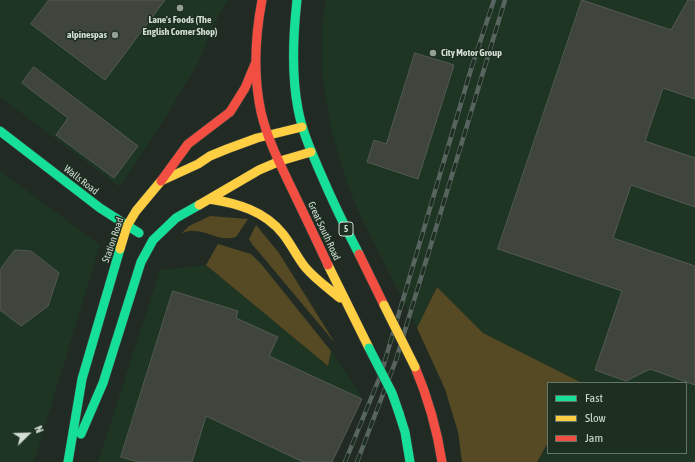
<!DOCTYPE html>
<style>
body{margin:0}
#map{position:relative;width:695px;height:462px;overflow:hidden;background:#212b23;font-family:"Asap Condensed",sans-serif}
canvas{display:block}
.legend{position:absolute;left:547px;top:382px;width:140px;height:72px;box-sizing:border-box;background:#1d2f20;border:1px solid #657568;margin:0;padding:5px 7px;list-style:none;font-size:12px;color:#d2ddd3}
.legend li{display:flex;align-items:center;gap:8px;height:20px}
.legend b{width:20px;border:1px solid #657568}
.north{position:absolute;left:8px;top:414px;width:40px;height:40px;-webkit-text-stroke:3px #1d2f20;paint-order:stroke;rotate:67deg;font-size:11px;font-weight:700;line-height:16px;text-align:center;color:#d2ddd3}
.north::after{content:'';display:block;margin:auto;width:14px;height:18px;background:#d2ddd3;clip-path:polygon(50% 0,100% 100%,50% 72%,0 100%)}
</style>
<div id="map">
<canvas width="695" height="462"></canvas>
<ul class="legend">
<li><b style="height:5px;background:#16e098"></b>Fast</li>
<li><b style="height:5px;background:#ffcf43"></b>Slow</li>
<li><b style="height:5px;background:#f24e42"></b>Jam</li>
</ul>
<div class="north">N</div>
</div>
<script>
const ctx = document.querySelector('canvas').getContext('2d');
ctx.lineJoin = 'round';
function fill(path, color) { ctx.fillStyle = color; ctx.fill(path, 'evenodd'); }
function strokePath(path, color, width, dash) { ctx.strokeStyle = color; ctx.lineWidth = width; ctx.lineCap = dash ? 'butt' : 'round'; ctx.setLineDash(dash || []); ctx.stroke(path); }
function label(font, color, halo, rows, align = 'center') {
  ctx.font = font + ' "Asap Condensed",sans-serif'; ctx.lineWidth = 3; ctx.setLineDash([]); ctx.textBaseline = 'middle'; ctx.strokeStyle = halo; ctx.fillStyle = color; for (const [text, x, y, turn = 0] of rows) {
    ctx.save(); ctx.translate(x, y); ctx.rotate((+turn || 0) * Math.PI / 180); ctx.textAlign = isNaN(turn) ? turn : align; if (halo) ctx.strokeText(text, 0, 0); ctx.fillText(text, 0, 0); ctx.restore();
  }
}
const built = new Path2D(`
 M0,0H228L213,26L199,61L162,123L120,187L0,97Z
 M326,0H695V462H538L548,445V453H686V383H582L483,333L437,287L417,328L360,215L348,186L339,157L331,128L325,94L322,70V26Z
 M0,171L100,245L34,462H0Z
 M206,265L328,366L331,351L356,387L362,399L332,462H98L160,270Z`);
const green = new Path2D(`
 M210,216L248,219L236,237C219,242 210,231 193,231C189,230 184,233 181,234L189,226Z
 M256,225L279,253L335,343L252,244L249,239Z
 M218,244L251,254L262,265L331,351L328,366L206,265Z
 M437,287L483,333L582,383H548V443L537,462H462L458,432L445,389L417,328Z`);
const building = new Path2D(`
 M49,0H165L105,80L31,24Z
 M582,0L671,30L688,0H695V99L663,88L645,141L695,158V207L631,185L613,238L695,266V385L650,369L626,381L595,370L622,291L498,249Z
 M415,53L454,65L418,179L367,162L374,140L386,144Z
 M34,67L138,146L114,178L56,135L68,118L22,83Z
 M15,250L31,251L59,273L48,306L21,326L0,310V270Z
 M173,291L238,311L236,318L278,337L269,356L362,399L332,462H303L206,416L192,462H138L121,457Z`);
const fast = new Path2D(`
 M297,0C293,36 291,73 298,109C302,131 311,151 320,172C332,200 345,227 359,254
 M0,131L100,208L139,233
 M399,413L405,432L410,462
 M81,434L103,383L141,262L153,240L176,218L199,205
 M68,462L82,379L120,249`);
const slow = new Path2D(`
 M209,199C237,203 265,211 283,234C291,244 297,257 305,267C315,279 328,288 340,298
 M199,205L259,170L280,161L311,152
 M120,249L127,226L136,211L161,181L198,164L210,156L227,149L257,138L302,127
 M328,265L369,348`);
const jam = new Path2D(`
 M262,0C255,37 253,75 261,112C267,138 279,162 290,185C303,212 316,239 328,265
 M161,181L188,144L230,112L245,88L255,64
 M359,254L384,305
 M415,367C428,398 437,429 442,462`);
const rail = new Path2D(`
 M345,462L381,374L472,66L494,0
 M357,462L396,360L505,0`);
const fastBridge = new Path2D(`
 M369,348L392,393L399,413`);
const slowBridge = new Path2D(`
 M384,305L415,367`);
const markers = [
 [180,8,4,"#949f95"],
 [115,35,4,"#949f95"],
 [433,53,4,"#949f95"]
];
const shields = [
 [346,229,14]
];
const shieldNames = [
 ["5",346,229]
];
const poiNames = [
 ["Lane's Foods (The",180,20],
 ["English Corner Shop)",180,32],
 ["alpinespas",107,35,"right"],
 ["City Motor Group",441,53,"left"]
];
const streetNames = [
 ["Walls Road",81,180,38],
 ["Great South Road",324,231,65],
 ["Station Road",113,240,-71]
];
fill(built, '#1f3524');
fill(green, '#554a24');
fill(building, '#3f453d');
strokePath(building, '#545a52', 1);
strokePath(fast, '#3e4740', 10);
strokePath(slow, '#3e4740', 10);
strokePath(jam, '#3e4740', 10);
strokePath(fast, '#16e098', 9);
strokePath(slow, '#ffcf43', 9);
strokePath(jam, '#f24e42', 9);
strokePath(rail, '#58645f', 4.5);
strokePath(rail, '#1d2f20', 3, [9]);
strokePath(fastBridge, '#3e4740', 10, []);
strokePath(slowBridge, '#3e4740', 10, []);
strokePath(fastBridge, '#16e098', 9);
strokePath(slowBridge, '#ffcf43', 9);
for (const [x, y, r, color] of markers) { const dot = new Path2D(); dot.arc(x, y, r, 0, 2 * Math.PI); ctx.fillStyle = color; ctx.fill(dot); strokePath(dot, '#1d2f20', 1.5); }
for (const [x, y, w] of shields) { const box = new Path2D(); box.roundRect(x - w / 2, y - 7, w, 14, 3); ctx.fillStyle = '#1d2f20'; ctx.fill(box); strokePath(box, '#d2ddd3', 1); }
label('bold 9px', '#d2ddd3', null, shieldNames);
label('bold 10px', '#d2ddd3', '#1d2f20', poiNames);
label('10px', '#d2ddd3', '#1d2f20', streetNames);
</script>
